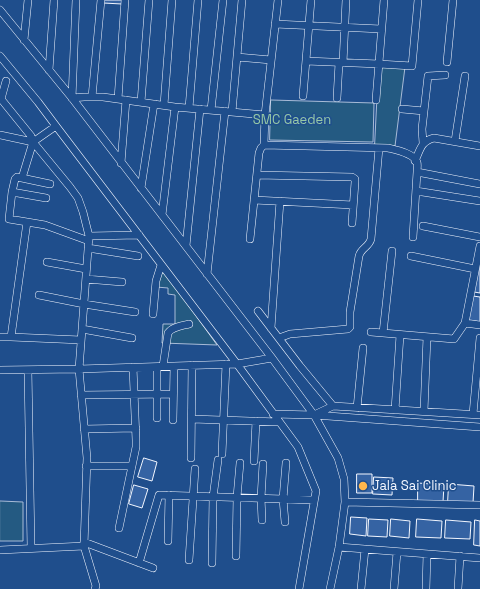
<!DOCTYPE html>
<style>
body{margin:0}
canvas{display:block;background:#1f4e8c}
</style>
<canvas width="480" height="589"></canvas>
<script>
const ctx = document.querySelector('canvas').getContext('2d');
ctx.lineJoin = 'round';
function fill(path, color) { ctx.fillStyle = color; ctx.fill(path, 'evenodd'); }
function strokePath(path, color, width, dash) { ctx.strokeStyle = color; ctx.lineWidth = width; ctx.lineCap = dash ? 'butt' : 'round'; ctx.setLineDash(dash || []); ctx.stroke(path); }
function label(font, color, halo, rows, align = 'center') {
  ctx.font = font + ' "Space Grotesk",sans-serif'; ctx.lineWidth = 3; ctx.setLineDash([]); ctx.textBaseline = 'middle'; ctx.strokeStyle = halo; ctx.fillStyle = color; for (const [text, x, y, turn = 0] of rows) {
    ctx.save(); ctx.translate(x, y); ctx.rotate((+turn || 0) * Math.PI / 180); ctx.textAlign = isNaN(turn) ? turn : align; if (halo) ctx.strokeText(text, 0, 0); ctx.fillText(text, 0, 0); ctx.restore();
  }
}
const green = new Path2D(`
 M379,65L405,67L395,146L375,145Z
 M271,100L374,103L373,142L270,140Z
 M161,267L217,345L162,343L163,324H175V295L168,294V288L156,287Z
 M0,501L23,502V541H0Z`);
const building = new Path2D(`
 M104,0H123L122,4L103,3Z
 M480,259V293L474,292Z
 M473,296L480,297V322L468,320Z
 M144,458L157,462L152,481L138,477Z
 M357,474H372V493H357Z
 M374,477L393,478L392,495L373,494Z
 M418,483L444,485L443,502L418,501Z
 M449,484L474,486L473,503L448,502Z
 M134,485L148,489L142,508L129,504Z
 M351,517L367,518L366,536L350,534Z
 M369,519L388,520L387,537L368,536Z
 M391,519L410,521L409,538L390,536Z
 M417,519L442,521L441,538L416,537Z
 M446,520L471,522L470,539L445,538Z
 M475,520L480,521V546L474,545Z`);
const minor = new Path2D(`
 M76,0L72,98L84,97H103L175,107L265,115L264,145L388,148C396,150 413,153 417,162C418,165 417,169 417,172L413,237
 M0,10L72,98L272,358L314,415L338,458L344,479L345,502L339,547L330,589
 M275,24L381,29
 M24,40L28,0
 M0,56L38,102L56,126L237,364L298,447L316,491L299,589
 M237,57L271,60
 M306,61L379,64L412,66L418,0
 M447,62L453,0
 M343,63L346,0
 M49,70L54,0
 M6,81L1,99L31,136L33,142L22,178
 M303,96L311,0
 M92,97L101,0
 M337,98L339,63
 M118,99L125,0
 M376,100L384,0
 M141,102L149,0
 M164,105L172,0
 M189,108L198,0
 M402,109L424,111
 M211,110L223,0
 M232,112L242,0
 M265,115L278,0
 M0,135L33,142L70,187L78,198L83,212L89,236L79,369L87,458L84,546L96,586L95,589
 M455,141L465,76
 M33,142L56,126
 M423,143L422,129L428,76L445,75
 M415,161C420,150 421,141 434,138L480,146
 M121,163L126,100
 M417,172L480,184
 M257,175L352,177L355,179V182L352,223
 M141,188L154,104
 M416,191L480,201
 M12,192L15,179L17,177L50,184
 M46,198L12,192L9,219L45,225L89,241
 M254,200L353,205
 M162,215L175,107
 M27,222L11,337L81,340
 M423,226L480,237
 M89,236L139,235
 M250,239L259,153L261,148L264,145
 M186,246L200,109
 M88,248L138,256
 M411,256L475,269
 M47,262L86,269
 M207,274L225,111
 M86,279L122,282
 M39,295L84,304L135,312
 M258,311L300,366L333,406
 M153,314L156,281L161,265
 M465,323L480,325
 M271,328L280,201
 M82,329L132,338
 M371,332L454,339L465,323L480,246
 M383,333L392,251
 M0,337H11
 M279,338L290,334L348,329L350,327V312L359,256C361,248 369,247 371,239L379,148
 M163,366L168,333C172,327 181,326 189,324
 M0,370L79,369L237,364L272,358
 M28,370L31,548
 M81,395L173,394
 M357,408L363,348
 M395,410L400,335
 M424,411L427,337
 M273,414L314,415L480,427
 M473,414L480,338
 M314,415L333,406L480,415
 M157,418V367
 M192,419L279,422
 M173,420L174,366
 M84,429L136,428
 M222,454L226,364
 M191,458L192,365
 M254,461L256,421
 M86,466H132
 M345,502L479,505
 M262,520L261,498L263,464
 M285,522L283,499L286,463
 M119,528L136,447V440L133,367
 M168,541L169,495
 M84,542L153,568
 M339,547L480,558
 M0,550L84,546
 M236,556L237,497L240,463
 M189,560L195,469
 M139,563L159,495L314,500
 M212,563L213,497L218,460
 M361,589L365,549
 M394,589L397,552
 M426,589L427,554
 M458,589L460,556`);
const markers = [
 [363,486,5,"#ffb74d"]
];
const parkNames = [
 ["SMC Gaeden",292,120]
];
const poiNames = [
 ["Jala Sai Clinic",372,486]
];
fill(green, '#245a82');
strokePath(green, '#a8bbd7', 1);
fill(building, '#3563a3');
strokePath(building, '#f2f6ff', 1);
strokePath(minor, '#f2f6ff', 8);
strokePath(minor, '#1f4e8c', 7);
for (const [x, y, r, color] of markers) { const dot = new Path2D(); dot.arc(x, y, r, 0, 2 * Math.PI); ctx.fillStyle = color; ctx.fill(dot); strokePath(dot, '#1f4e8c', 1.5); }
label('13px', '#97c8a6', '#1f4e8c', parkNames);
label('13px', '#f2f6ff', '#1f4e8c', poiNames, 'left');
</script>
